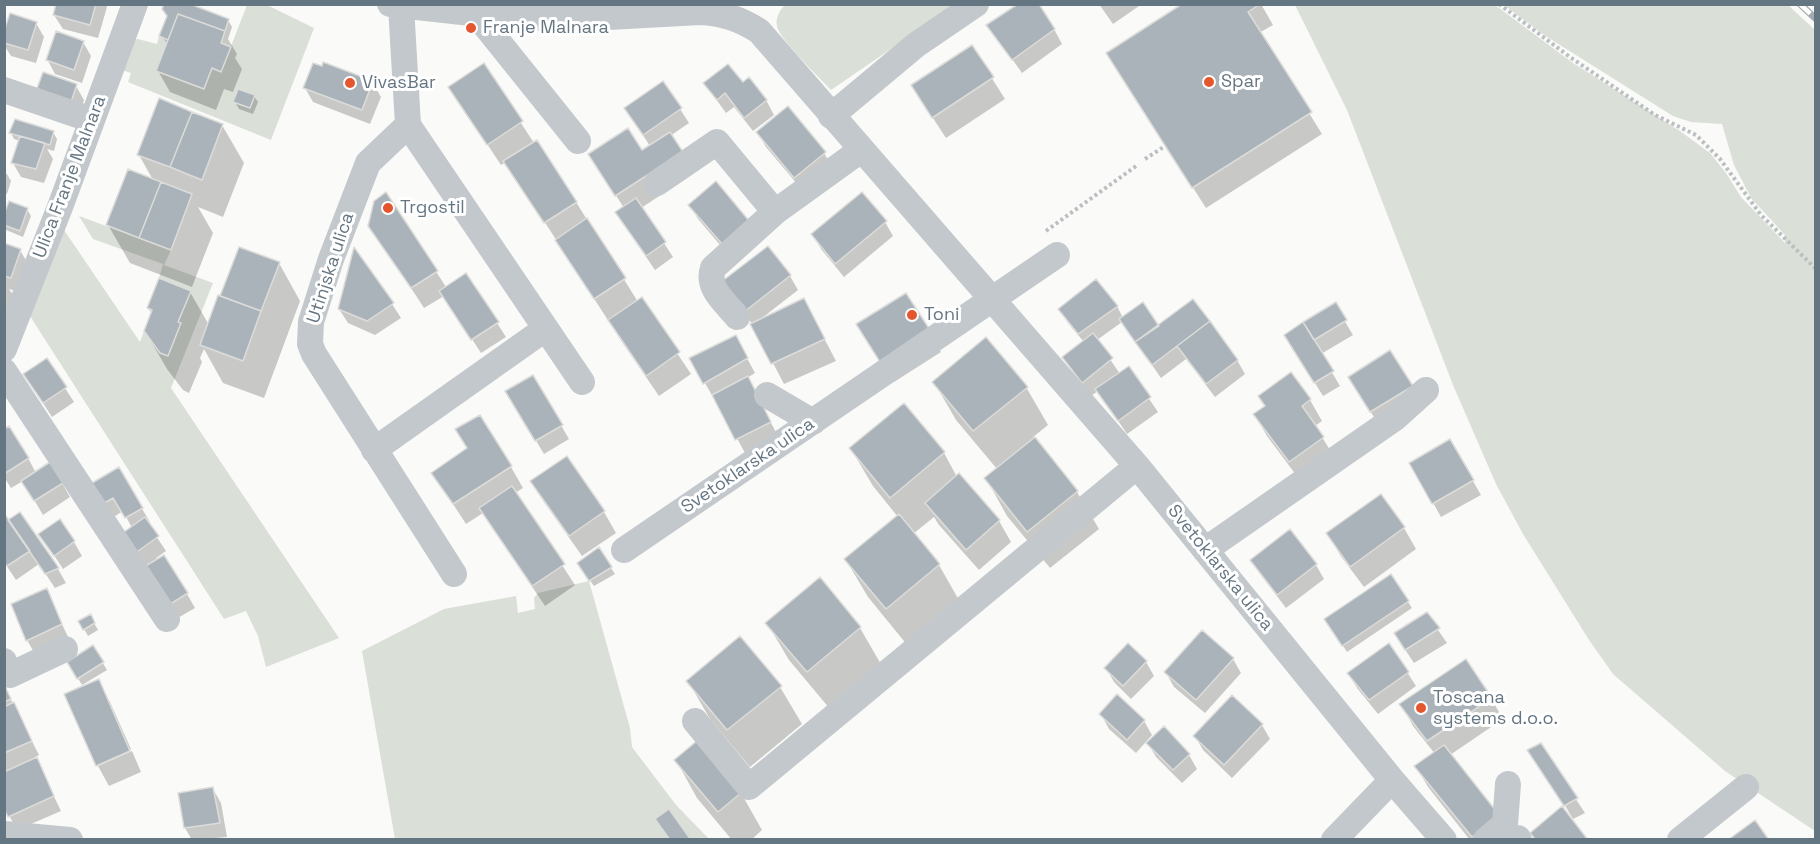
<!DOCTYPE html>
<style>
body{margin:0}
#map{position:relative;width:1820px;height:844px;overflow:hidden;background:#fafaf8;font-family:"Space Grotesk",sans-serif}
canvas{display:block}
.frame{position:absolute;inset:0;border:6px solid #657683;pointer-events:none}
</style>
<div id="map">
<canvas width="1820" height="844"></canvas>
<div class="frame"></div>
</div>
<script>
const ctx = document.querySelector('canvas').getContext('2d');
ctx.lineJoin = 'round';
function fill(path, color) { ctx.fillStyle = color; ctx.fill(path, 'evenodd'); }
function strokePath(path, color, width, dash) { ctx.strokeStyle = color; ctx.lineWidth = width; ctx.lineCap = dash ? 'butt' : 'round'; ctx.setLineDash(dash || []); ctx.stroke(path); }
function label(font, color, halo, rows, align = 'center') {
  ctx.font = font + ' "Space Grotesk",sans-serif'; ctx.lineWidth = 6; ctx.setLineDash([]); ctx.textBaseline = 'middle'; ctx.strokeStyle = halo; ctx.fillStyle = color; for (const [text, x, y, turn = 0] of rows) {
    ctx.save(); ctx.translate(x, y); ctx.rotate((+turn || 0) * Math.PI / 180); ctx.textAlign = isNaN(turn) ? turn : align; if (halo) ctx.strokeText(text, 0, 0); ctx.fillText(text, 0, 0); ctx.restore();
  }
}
const green = new Path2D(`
 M247,5H267L314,28L271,140L128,82L131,73L122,70L133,40L138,39L157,44L159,36L168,40L156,71L204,89L212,68L221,72Z
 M785,5H955L831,90C820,78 779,39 777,26C775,18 780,10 785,5Z
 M1295,5H1495L1573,63L1680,131L1710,153L1726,173L1741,197L1785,243V235L1751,198L1734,165L1722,124L1691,122L1673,116L1544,35L1504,5H1788L1815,30V831L1725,771L1613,674L1589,640L1523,534L1496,484L1453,385L1347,110Z
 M79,216L171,250L164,265L213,283L171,388L339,638L266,667L258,636L246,611L224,619L28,313L64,230L140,342L144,331L160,353L168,356L181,323L178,322L191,291L159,278L163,264L93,239Z
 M589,581L630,728L632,747L676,805L709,839H395L362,651L444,609L516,596L518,613L535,609L534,598L538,593Z`);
const shadow = new Path2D(`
 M57,4H106L107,7L98,38L63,29L54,15Z
 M1099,4H1142L1113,24Z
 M1184,4H1261L1273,25L1259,33L1322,134L1206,208L1120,74Z
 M228,20L232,27L228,39L237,54L235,58L242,69L233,92L224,89L216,110L170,92L158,71L168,44L161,36Z
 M36,23L44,37L36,63L11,56L4,45V36Z
 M988,25L1054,29L1062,44L1022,73Z
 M83,42L91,56L82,83L55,74L47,59Z
 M972,47L1005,99L946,138L925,106Z
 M483,65L534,143L576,202L638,302L641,299L691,374L659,396L622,342L506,162L501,165L450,88Z
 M372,82L381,97L370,124L313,102L305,88Z
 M705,84L766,100L774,115L753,131L734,107L726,113Z
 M76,86L84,100L78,119L45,108Z
 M254,96L258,102L253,114L239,109L235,102Z
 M626,109H680L689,123L670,136L693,174L641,208L673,257L655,270L625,226L624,208L603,175L650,146Z
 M222,125L244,163L223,217L198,207L213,233L192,287L130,263L108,225L153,180L139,155Z
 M53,132L57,139L54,151L47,149L53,159L44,183L21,177L13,163L20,141L14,139L11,133Z
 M758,133L824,153L832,167L803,191L766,147Z
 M4,173L7,174L11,181L7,194L4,193Z
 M716,184L732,259L698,219L690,205Z
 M386,194L446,287L466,275L506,337L481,353L444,296L424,308L370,225Z
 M27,209L31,216L23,237L6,230L4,218Z
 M885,222L893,236L844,277L821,249L813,235Z
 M4,245L20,250L28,264L19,292L9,289L13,295L4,321Z
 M768,248L790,276L798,290L762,318L815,321L836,361L784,384L753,325L731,297Z
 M279,263L300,301L264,398L223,383L204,349L200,358L202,362L189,393L183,390L167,369L145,331L152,314L148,308L190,292L209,325Z
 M392,304L401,318L375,335L348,323L339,309Z
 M1335,305L1353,335L1321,354L1340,386L1323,396L1294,349Z
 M1117,306L1123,318L1159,328L1237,360L1245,374L1215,397L1186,359L1161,378L1122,322L1097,340L1120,374L1128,368L1158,412L1127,434L1098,391L1091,396L1064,357L1084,342L1068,323L1060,309Z
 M929,331L941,352L894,382L871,346Z
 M743,351L755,373L747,378L778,436L745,453L714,396L713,397L691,359Z
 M47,360L74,402L52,417L25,375Z
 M1291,374L1310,400L1322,421L1315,426L1335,458L1302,483L1267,436L1255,415L1266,407Z
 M533,377L569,439L544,454L507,392Z
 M934,382L1026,387L1048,425L1033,437L1077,492L1099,529L1050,568L1007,516L986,478L997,469L956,420Z
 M1411,386L1379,425L1358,392Z
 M903,405L944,453L957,477L959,475L999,521L1011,542L979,570L939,525L934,517L913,534L939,565L960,602L908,646L868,597L846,560L898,517L873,486L851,449Z
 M4,430L28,458L36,473L62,483L70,497L43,515L23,481L11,488L4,477Z
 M1450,441L1481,495L1441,517L1411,463Z
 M566,458L604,512L616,533L582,556L544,502L532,481Z
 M511,467L523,488L515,493L575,585L545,606L483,513L466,524L433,473Z
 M118,469L150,522L148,524L166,551L156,558L187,594L195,608L176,619L140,570L132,528L123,511L109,520L89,487Z
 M1381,496L1404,528L1416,549L1364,587L1340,555L1328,534Z
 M20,514L58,569L66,583L55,588L39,564L16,580L4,562L8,522Z
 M40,534L74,542L82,556L63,569Z
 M598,549L615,574L594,586L582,570Z
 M1252,560L1316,565L1324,579L1286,608L1260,574Z
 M820,579L860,628L882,666L830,709L789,660L767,623Z
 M46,590L69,639L35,654L27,640Z
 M1408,602L1412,608L1347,652L1330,626Z
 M1427,614L1447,643L1414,663L1404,648Z
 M90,616L98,630L88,636L80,622Z
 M93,647L107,670L82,685L69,663Z
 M1233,659L1241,673L1205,713L1174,687L1166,673Z
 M1146,662L1154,676L1131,699L1114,682L1106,668Z
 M1407,672L1416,686L1378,714L1357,688L1349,674Z
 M98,681L110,702L131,749L97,763Z
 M688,681L780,687L802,724L750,767L710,719Z
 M4,686L39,755L35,757L61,811L17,830L4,806Z
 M1491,698L1503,719L1450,755L1509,840H1470L1428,787L1416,766L1435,754L1413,726L1401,704Z
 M1101,714L1144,721L1152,735L1136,753L1109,729Z
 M1262,725L1270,739L1232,778L1203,750L1195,736Z
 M1148,743L1189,755L1197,769L1182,783L1156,757Z
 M1540,745L1585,813L1571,820L1573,819L1561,799Z
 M132,751L141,772L109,786L98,766Z
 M676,760L741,793L762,830L751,840H732L697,798Z
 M213,789L221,803L227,837L192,840L185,828L180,794Z`);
const building = new Path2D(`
 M56,4H96L90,25L53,15Z
 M164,4H190L229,19L225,31L178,14L168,40L159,36L167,16L162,9Z
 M1018,4H1039L1055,29L1012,60L986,25Z
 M1182,4H1260L1248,12L1312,112L1192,188L1106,53Z
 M10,13L37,22L28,50L4,43V31Z
 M178,14L225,31L221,43L231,47L221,72L212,68L204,89L156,71Z
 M56,31L84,41L74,70L46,60Z
 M972,45L994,77L932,118L911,85Z
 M323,62L373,81L362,110L303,88L313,63L322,66Z
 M484,63L523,121L487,145L448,87Z
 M728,64L743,82L749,77L767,100L744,118L725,93L717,100L703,83Z
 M43,72L77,84L70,105L35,94Z
 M663,81L682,108L643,135L624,108Z
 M238,89L255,95L250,108L233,102Z
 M159,98L192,112L170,167L137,155Z
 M788,106L826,152L794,178L756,132Z
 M192,112L223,124L202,180L170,167Z
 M15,119L54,131L50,145L9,133Z
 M628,128L642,150L670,132L683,152L615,196L588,154Z
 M20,136L45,143L36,169L11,163Z
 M537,140L577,202L544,223L503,161Z
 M128,169L161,182L139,238L106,225Z
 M716,181L750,222L723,245L688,205Z
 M161,182L192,194L171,250L139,238Z
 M386,192L438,271L411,288L368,226L374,201Z
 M862,192L887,221L835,264L811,234Z
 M636,198L666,242L646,256L615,212Z
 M9,201L28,208L20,231L4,225V214Z
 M587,218L626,278L594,299L555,240Z
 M4,243L21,249L11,278L4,276Z
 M768,246L791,275L744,312L721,282Z
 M239,247L280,262L261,311L220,296Z
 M354,247L394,303L367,321L338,309Z
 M466,273L499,322L471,340L439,291Z
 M159,278L191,291L178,322L181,323L168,356L160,353L144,331L152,310L147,308Z
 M1096,279L1118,306L1078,334L1058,309Z
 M906,293L930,330L880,362L856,324Z
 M218,295L261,311L243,361L200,345Z
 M642,297L680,352L646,376L608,320Z
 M804,298L825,339L771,364L750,324Z
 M1193,299L1210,321L1152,365L1135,342Z
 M1143,302L1159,326L1135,342L1119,319Z
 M1336,302L1347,320L1314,340L1303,322Z
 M1210,321L1238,360L1206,384L1177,346Z
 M1303,322L1334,371L1314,383L1284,335Z
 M1093,333L1113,358L1082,383L1062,357Z
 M736,335L748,358L703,384L689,358Z
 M986,337L1028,387L973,431L932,382Z
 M1390,350L1413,386L1370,412L1348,377Z
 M47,358L67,387L43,403L23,374Z
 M1129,366L1151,397L1118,421L1095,389Z
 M1291,372L1311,399L1302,406L1324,437L1289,462L1253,414L1265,406L1258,396Z
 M533,375L563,425L535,441L505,391Z
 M748,376L771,422L735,440L712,395Z
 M904,403L945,452L890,498L849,448Z
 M480,415L512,466L453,504L431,473L467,448L455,429Z
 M9,426L29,458L4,474V429Z
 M1035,437L1078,491L1027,532L984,478Z
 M1450,439L1474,480L1432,504L1409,463Z
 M567,456L605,511L569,536L530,481Z
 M50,462L63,483L34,501L21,481Z
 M119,467L143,508L125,518L113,498L99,506L87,486Z
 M959,473L1000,520L966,550L925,503Z
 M512,486L565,564L532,586L479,508Z
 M1381,494L1405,527L1350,567L1326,533Z
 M20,512L59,568L45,574L8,520Z
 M4,513L30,551L7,566L4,563Z
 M899,514L940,564L886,609L844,559Z
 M145,517L159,536L131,556L117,537Z
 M60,519L75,541L54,556L38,534Z
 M1290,529L1317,564L1277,595L1250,560Z
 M599,547L612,567L589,581L577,563Z
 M164,555L188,593L167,606L142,568Z
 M1391,574L1409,601L1342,646L1324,619Z
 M820,577L861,627L807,672L765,623Z
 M47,588L62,624L26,641L11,604Z
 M1427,612L1440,628L1405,650L1394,633Z
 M91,614L95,623L83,630L78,621Z
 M1202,630L1234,658L1196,700L1164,672Z
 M740,636L782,686L727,730L686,681Z
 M1128,643L1147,661L1123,686L1104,668Z
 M1389,643L1409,672L1369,700L1347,673Z
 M93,645L104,662L77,679L67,662Z
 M1466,659L1492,698L1427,741L1399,704Z
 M99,679L130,751L96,766L64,694Z
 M4,684L11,699L4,702Z
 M1117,694L1145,720L1127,740L1099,714Z
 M1232,695L1263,724L1224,765L1193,736Z
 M14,702L32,741L4,753V707Z
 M1164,726L1190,754L1173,770L1146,743Z
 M698,740L742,792L718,812L674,760Z
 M1541,743L1578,798L1564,806L1527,750Z
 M1444,745L1500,816L1472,837L1414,766Z
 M37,757L54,796L8,817L4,809V772Z
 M213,787L220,823L184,828L178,793Z
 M1562,806L1588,840H1536L1530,833Z
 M669,809L691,840H670L655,819Z
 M1755,820L1769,840H1728Z`);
const path = new Path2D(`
 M1499,4L1570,57L1655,115L1696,135L1720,159L1761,215L1816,269
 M1145,159L1165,146
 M1046,231L1136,166`);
const minor = new Path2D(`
 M390,4L507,17L572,19L700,12C723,13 740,19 759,31L1137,466L1392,780L1444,840
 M401,6L408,125L368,163L331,259L311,322L310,344L314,354L454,574
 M476,14L578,141
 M4,90L92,120
 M831,116L916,45L976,4
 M408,125L582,382
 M657,183L717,142L775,212L861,150
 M737,317C725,302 706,288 713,268L775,212
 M4,349L60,207L135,4
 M4,371L167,619
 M767,395L813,422
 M374,450L545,329
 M624,550L1057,255
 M1205,550L1395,418L1426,390
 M4,661L10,675L65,649
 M695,721L749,787L1137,466
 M4,834L70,840
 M1518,838L1519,840
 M1334,840L1392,780
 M1486,840L1505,824L1508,784
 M1680,840L1746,787`);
const rail = new Path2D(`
 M1800,4L1816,19`);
const markers = [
 [471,28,6,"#e4572e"],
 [1209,82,6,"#e4572e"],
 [350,83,6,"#e4572e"],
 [388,208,6,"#e4572e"],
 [912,315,6,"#e4572e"],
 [1421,708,6,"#e4572e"]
];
const poiNames = [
 ["Franje Malnara",483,28],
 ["Spar",1221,82],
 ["VivasBar",362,83],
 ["Trgostil",400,208],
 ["Toni",924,315],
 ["Toscana",1433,698],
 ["systems d.o.o.",1433,719]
];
const streetNames = [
 ["Ulica Franje Malnara",70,177,-69],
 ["Utinjska ulica",331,268,-72],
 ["Svetoklarska ulica",748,466,-34],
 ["Svetoklarska ulica",1220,568,51]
];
fill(green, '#dadfd7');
fill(shadow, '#0003');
fill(building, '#aab3b9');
strokePath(building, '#dcdcda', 1.5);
strokePath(path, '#bbbfc2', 4, [3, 3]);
strokePath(minor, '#c3c8cc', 26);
strokePath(rail, '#a2aab0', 7);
strokePath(rail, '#fff', 4.5, [14]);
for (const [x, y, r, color] of markers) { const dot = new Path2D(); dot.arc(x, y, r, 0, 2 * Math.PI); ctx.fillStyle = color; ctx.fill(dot); strokePath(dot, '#fff', 2); }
label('18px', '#657683', '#fff', poiNames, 'left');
label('18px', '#657683', '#fff', streetNames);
</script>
